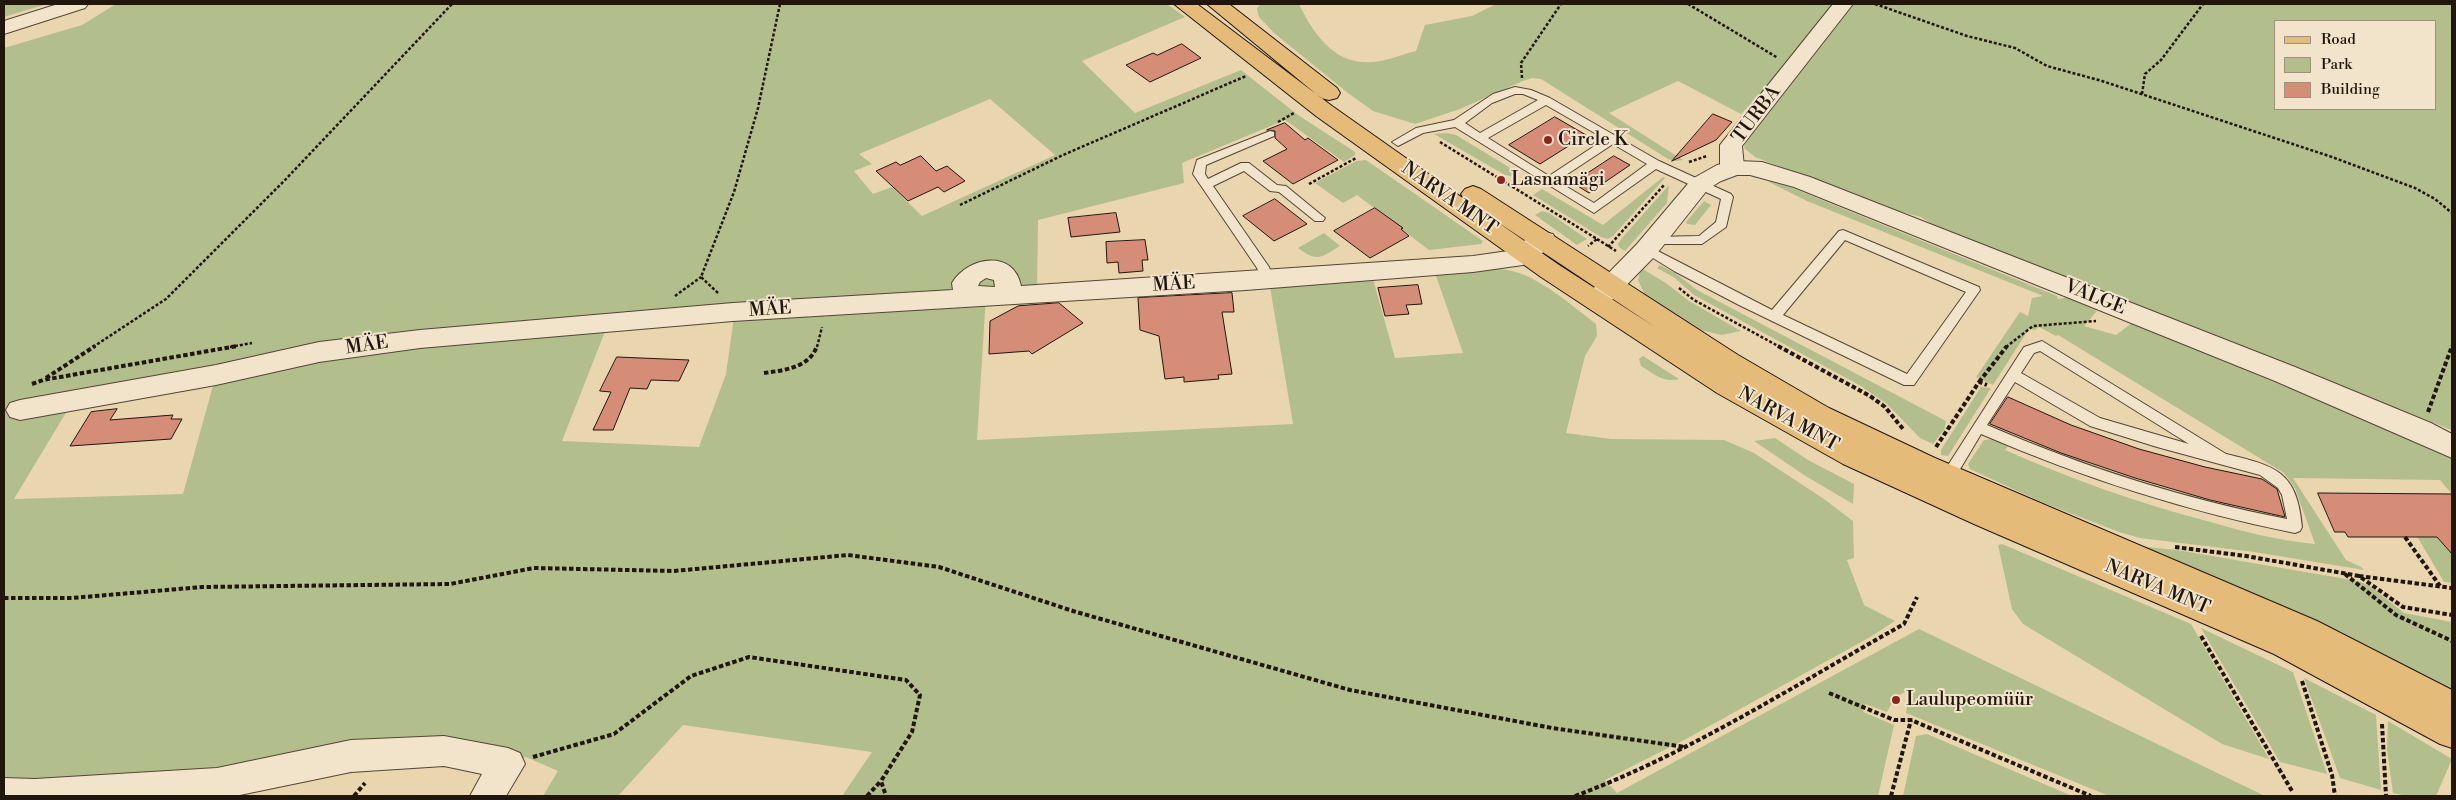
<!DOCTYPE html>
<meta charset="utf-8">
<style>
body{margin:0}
#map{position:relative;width:2456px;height:800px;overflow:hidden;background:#e9d6af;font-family:"Libre Bodoni",serif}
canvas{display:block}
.frame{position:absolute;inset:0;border:5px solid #21160b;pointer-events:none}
.legend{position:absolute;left:2274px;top:20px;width:162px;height:90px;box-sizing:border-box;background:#f1e4cb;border:1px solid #9e927e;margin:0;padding:6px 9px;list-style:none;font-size:15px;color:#21160b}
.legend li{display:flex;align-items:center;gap:10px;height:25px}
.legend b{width:25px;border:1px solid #9e927e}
</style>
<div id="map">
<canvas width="2456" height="800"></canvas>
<div class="frame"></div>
<ul class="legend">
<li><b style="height:6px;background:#e4bb78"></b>Road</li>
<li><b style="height:14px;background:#b3be8d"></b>Park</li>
<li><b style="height:14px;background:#d68d78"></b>Building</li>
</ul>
</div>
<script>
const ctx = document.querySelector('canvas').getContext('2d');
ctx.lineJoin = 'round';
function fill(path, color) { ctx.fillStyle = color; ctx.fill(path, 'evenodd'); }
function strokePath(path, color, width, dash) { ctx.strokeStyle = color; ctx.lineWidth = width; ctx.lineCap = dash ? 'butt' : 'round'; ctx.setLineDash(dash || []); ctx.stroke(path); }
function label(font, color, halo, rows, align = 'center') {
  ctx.font = font + ' "Libre Bodoni",serif'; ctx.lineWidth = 4; ctx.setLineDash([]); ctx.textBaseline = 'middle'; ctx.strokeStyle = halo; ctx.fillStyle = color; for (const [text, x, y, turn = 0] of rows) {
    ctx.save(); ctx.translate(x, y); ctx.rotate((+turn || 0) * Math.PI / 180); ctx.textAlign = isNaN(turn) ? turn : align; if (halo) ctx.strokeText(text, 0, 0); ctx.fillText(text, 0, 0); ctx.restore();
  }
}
const green = new Path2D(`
 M4,4H47L4,17Z
 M116,4H1167L1185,17L1082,61L1135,113L1241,70L1298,115L1355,152V155L1344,162L1285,120L1182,163L1184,183L1038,220L1037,293L986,296L977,440L1293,424L1270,287L1373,279L1395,358L1463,353L1435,273C1461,272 1494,264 1519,273C1545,282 1574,307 1596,324L1597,336L1585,356L1566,433L1611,439L1724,440L1754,453L1824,499L1853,521L1854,558L1847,560L1864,605L1895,621L1872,636L1686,739L1605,780L1617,793L1919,629L2265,796H2109L1906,713L1909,690L1895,697L1887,712L1865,704L1863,712L1894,725L1878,796H842L872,752L683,725L618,796H543L558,771L526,757L508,764L444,751L35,795L4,793V48L82,25ZM990,99L1055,155L922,216L892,187L873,194L854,171L872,164L859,154ZM734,317L726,374L699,447L562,441L606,329ZM216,375L183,494L14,499L73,401Z
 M1260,4H1299C1314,35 1335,66 1374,62C1388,61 1403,54 1416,51L1425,25L1472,16L1494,5L1493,4H1835L1781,73L1741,114L1678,81L1609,113L1683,160L1676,161L1668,159L1541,79L1532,78L1523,81L1460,109L1415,124L1373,111L1348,93L1274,33L1259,17L1257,9Z
 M1854,4H2452V430L1938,228L1921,217L1891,209L1755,157L1744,148L1745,142ZM2275,21H2435V109H2275Z
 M1447,133L1456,135L1517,172L1511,176L1505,175L1434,134Z
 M1366,160L1483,241L1481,244L1429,250L1357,195L1343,203L1315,183L1356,161Z
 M1663,177L1665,178L1613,236L1608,239L1601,237L1533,195L1542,189L1603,225Z
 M1767,181L1790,187L2057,296L2058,299L2068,297L2097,311L2084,326L2116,335L2132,323L2427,445L2452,458V494L2440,480L2293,478L2346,560L2361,567L2364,570L2254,552L2140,538L2119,532L2041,502L1970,469L1968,464L1984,440L1993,439L2008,446L2005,450C2071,479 2138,503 2207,521C2242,531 2279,541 2315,544L2295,488L2284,473L2058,335L2056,336L2039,327L2035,330L2029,329L1993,385L1976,377L2020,312L2028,316L2032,298L2043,296L1807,201Z
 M1669,185L1667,203L1625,251L1619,247L1618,244L1622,238Z
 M1704,201L1711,205L1695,225L1687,224L1686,222Z
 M1542,211L1549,213L1587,239L1577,245L1535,215Z
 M1324,233L1340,246C1321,257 1318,263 1298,248Z
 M1660,265L1675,273L1697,290L1946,421L1944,430L1933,444L1920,438L1887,404L1861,386L1694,295L1675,278L1657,268Z
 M1641,268L1666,283L1689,301L1741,331L1722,335L1696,329L1645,295L1638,280Z
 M1643,356L1679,379C1663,383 1654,374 1641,366L1639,359Z
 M1981,387L1991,388L1948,456L1941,455V450Z
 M1775,438L1808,460L1854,484L1853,504L1804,475L1754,441Z
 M2426,525L2452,554V583L2444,582L2415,533Z
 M2002,544L2191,624L2269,759L2222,744L2023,624L2012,609L1998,545Z
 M2137,546L2177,550L2358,581L2370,586L2404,613L2452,622V693Z
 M2201,628L2293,672L2327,774L2280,762Z
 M2304,678L2376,715L2381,790L2340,778Z
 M2388,721L2452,759L2436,796H2407L2393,793L2387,750Z
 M1927,734L2072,796H1903L1916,736Z`);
const building = new Path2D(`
 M1182,44L1201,58L1150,82L1126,65L1153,53L1157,55Z
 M1713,114L1732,122L1716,140L1672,161Z
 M1555,117L1586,135L1540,164L1509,145Z
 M1285,123L1305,140L1308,138L1338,160L1293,184L1263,161L1287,149L1275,138V131L1267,130Z
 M921,156L936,171L947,166L965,181L944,192L938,187L908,201L876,171L896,162L900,165Z
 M1614,156L1630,165L1589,193L1573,183Z
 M1275,199L1307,224L1274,241L1243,216Z
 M1375,208L1403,228L1401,229L1409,236L1370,258L1334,231Z
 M1116,213L1120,232L1071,237L1068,218Z
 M1145,240L1148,260H1142L1143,271L1119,273L1118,262L1107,263L1106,242Z
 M1418,285L1422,304L1406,305L1409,314L1385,316L1378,288Z
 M1232,293L1234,312H1222L1232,374L1218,375L1219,379L1184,382V377L1165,379L1159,336L1140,330L1138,298Z
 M1059,303L1083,323L1032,354L1029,351L989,354L990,321L1018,306Z
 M617,357L689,360L679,381L651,380L647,389L630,388L613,430H593L611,392L600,391Z
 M2008,397L2071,425L2139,449L2205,467L2262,479L2277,489L2285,517L2210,500L2135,478L2061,453L1990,424Z
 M117,409L110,420L173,415L171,419H182L171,439L70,446L91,412Z
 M2318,493L2452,494V554L2437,537H2348L2345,532H2335Z`);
const pathFar1 = new Path2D(`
 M1688,4L1778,58
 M1875,4L1967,36L2015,48L2047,66L2102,81L2332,157L2415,188L2435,199L2452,213
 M1522,78L1521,63L1561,4
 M2142,94L2145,74L2161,60L2203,4
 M1278,122L1294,113
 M1440,142L1597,239L1588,246
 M1689,162L1707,156
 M1309,184L1356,158
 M960,205L1063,155L1246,76
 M1597,239L1616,251
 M1608,247L1665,184
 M1679,288L1694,300L1780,347
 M718,293L701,277L734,192L758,108L780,4
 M675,296L701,277
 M93,347L166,299L285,180L452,4
 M230,347L252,343
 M817,347L822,327
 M2006,347L2033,326L2096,321`);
const path = new Path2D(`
 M1778,346L1870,396L1885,407L1903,429
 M764,373C785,370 809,368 817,346
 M46,378L95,346
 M1979,382L2007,346
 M32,384L43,380L237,346
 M2428,412L2452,346
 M1936,447L1979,382L1987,385
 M2405,537L2440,586
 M2175,547L2246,556L2359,576L2403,607L2452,615
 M2345,574L2396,615L2452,641
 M2359,576L2452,588
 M4,598H72L202,587L450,584L534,568L674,571L848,555L939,567L1073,611L1350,690L1552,728L1685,747
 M2201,636L2292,791
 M2302,681L2332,775L2335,796
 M1829,693L1894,720H1911L2091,796
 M2382,724L2386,796
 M533,757L614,734L691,676L749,657L906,680L920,695L912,732L881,781L886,796
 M354,796L365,783
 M867,796L881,781
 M1575,796C1690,753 1797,684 1904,624L1917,597
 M1891,796L1911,720`);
const service = new Path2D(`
 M1515,87L1531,90L1550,98L1659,161L1731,194L1733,197L1726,227L1702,244H1649L1647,241L1653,237L1699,236L1716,222L1721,199L1656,169L1594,213L1455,127L1423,133L1398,146L1392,142L1416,128L1454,120L1493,94ZM1515,94H1523L1538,100L1480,133L1465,123L1492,103ZM1546,105L1605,139L1549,176L1488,138ZM1613,144L1647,164L1594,203L1557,181Z
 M1270,131L1274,132V136L1206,165L1205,174L1208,179L1241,163H1249L1277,185L1286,186L1325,218L1323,221H1315L1279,192L1270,191L1244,171L1213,186L1269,267L1273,279L1267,283L1263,282L1257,268L1193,174L1197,160Z
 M1843,230L1979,287L1980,290L1914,385H1904L1739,305L1674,271L1640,250L1646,246L1650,247L1772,310L1839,231ZM1845,240L1966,292L1907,374L1783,315Z
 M2042,341L2226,454C2276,466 2297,471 2302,527L2300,531L2295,533C2186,511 2083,478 1981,434L1953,481H1943L1941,477L1943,473L2024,347ZM2040,351L2189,444L2100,418L2021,373L2034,353ZM2015,382L2090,426L2157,447L2260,475L2278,488L2282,495L2287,519C2183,499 2084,467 1987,425Z`);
const minor = new Path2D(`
 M58,4H88L85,8L4,34V21Z
 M1833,4H1853L1742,146L1744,167L1740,172L1732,174L1724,172L1720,167V145Z
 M1544,232L1553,234L1556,240L1553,246L1523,265L1473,272L1246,290L733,321L420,348L319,362L216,385L20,420L10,417L6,410L10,403L20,400L216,365L319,342L420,330L733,303L953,290L952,283C968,256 1014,249 1021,286L1473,256L1508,251L1535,234ZM986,278L994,280L995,287L978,286L980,282Z
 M444,736L508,748L520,753L525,764L506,796H470L482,774L444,766L351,772L235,796H4V778L35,779L217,768L351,740Z`);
const tertiary = new Path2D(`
 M1737,161L1762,162L1810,177L2295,367L2431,423L2452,434V458L2275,381L1794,187L1750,175H1737L1721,181L1708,189L1655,256L1605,307L1596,310L1587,307L1583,301L1587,295L1637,244L1692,179L1717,165Z`);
const primary = new Path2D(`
 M1174,4H1197L1332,106L1464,199L1461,194L1465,189L1473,186L1481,189L1738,355L1829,408L1935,458L2317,621L2452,690V748L2440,744L2274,654L1974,524L1843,464L1717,393L1541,277L1316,116ZM1493,219L1655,327L1559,265Z
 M1207,4H1229L1337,88L1340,93L1337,98L1329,100L1321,98Z`);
const markers = [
 [1548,140,5,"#8f2418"],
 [1501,180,5,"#8f2418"],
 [1896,700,5,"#8f2418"]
];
const streetNames = [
 ["TURBA",1757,115,-53],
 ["NARVA MNT",1449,199,35],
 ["MÄE",1174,285,-3],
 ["VALGE",2095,298,22],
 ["MÄE",770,310,-4],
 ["MÄE",367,346,-8],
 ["NARVA MNT",1788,420,29],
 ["NARVA MNT",2157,588,23]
];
const poiNames = [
 ["Circle K",1558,140],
 ["Lasnamägi",1511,180],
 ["Laulupeomüür",1906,700]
];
fill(green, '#b3be8d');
fill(building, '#d68d78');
strokePath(building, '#21160b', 1);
strokePath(service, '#534634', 2);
strokePath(minor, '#534634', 2);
strokePath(tertiary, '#534634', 2);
strokePath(primary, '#21160b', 2);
strokePath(pathFar1, '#21160b', 2.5, [3, 2]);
strokePath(path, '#21160b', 4, [4.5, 2.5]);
fill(service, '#f1e4cb');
fill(minor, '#f1e4cb');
fill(tertiary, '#f1e4cb');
fill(primary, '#e4bb78');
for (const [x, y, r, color] of markers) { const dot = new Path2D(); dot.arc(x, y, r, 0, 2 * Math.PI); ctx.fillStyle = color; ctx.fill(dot); strokePath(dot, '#f1e4cb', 2); }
label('19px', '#21160b', '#f1e4cb', streetNames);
label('19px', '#21160b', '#f1e4cb', poiNames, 'left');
</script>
